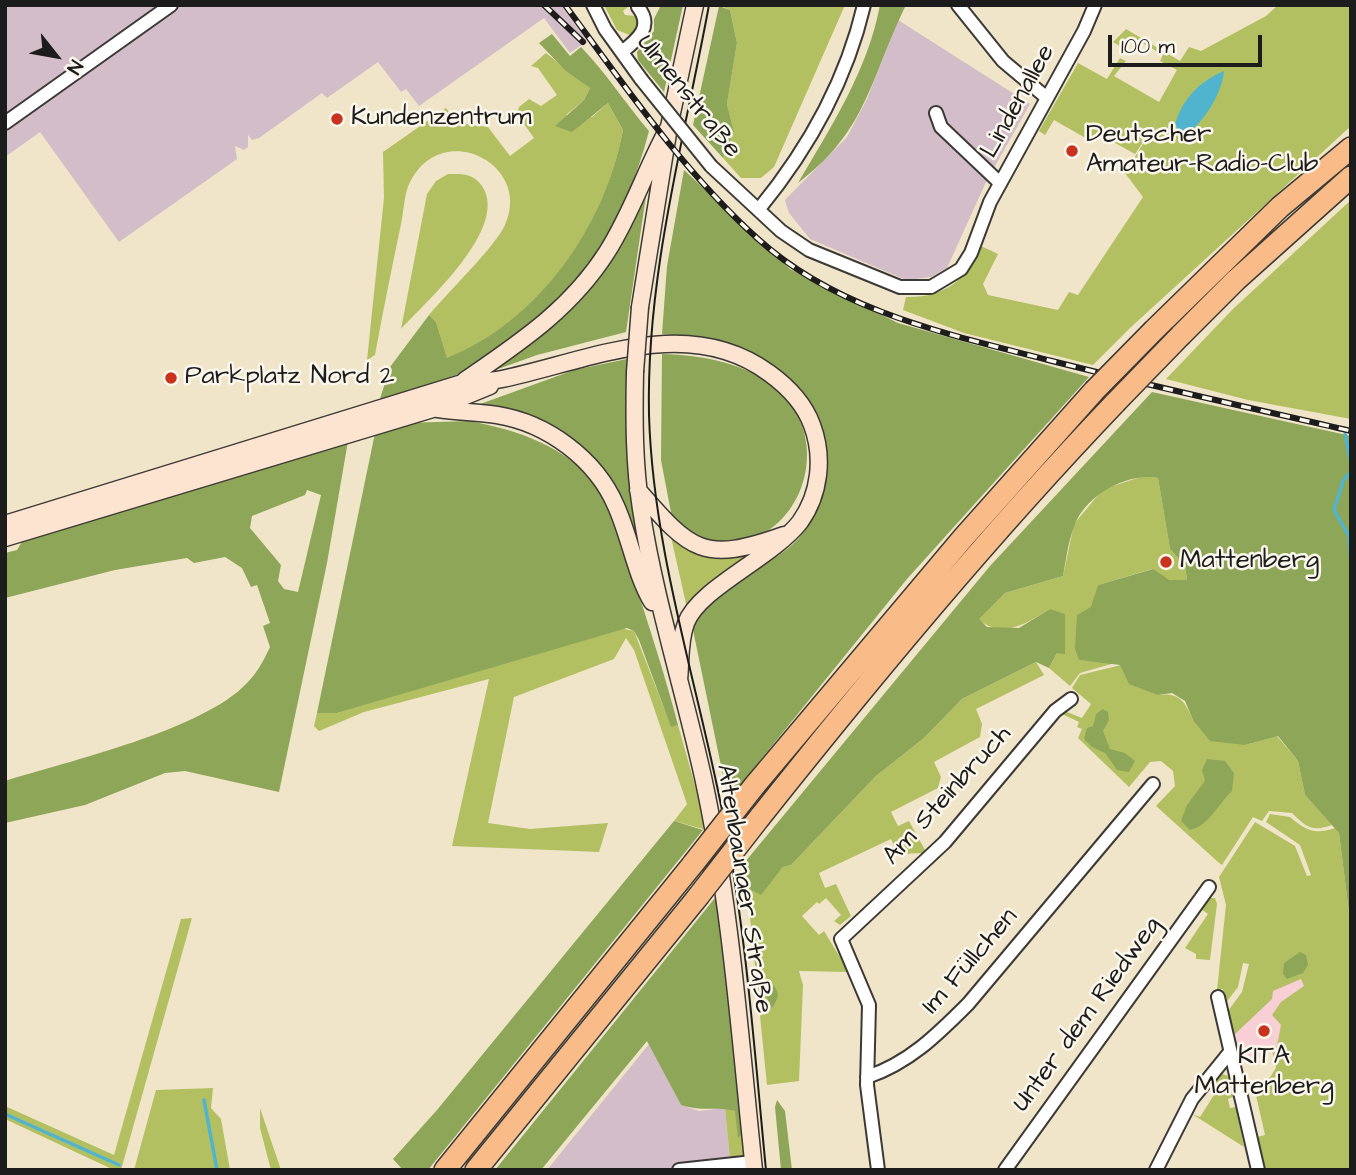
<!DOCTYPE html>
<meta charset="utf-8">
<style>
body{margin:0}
#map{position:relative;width:1356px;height:1175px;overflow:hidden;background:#f0e5c8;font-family:"Architects Daughter",sans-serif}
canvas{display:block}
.frame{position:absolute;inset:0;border:7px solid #1c1c1c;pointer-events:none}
.north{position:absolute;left:21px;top:21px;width:70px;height:70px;-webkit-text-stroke:5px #fbf7ec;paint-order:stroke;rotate:121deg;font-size:19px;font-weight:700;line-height:28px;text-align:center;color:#1c1c1c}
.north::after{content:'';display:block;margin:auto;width:24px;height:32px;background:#1c1c1c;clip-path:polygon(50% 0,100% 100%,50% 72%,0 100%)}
.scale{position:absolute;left:1108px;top:35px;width:154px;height:32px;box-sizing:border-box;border:4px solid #1c1c1c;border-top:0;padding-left:9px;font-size:21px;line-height:24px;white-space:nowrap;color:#1c1c1c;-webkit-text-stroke:5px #fbf7ec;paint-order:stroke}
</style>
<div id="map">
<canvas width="1356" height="1175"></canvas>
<div class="frame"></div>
<div class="north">N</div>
<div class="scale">100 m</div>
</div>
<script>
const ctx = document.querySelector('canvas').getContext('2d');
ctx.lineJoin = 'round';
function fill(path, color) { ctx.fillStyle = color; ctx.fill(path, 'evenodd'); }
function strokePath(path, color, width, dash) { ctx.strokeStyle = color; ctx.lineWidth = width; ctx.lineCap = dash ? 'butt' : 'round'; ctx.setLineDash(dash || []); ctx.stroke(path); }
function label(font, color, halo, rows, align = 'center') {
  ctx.font = font + ' "Architects Daughter",sans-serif'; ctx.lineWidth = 5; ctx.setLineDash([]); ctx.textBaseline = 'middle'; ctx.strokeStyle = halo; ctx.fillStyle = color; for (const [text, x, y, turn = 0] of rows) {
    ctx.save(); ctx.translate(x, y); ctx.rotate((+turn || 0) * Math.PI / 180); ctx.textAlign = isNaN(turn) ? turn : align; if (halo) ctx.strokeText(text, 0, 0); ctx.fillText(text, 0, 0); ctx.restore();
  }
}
const built = new Path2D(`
 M1351,956L1286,1048L1241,1063L1228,1011L1242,992L1249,964Z`);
const industrial = new Path2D(`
 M5,5H561L587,41L570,53L544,18L419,106L406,89L401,92L378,62L327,98L322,93L259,138L252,140L248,135V147L244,150L235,146L237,159L119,242L40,132L5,157Z
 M898,20L1030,104L986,182L947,268L931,277L906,280L810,239L789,213L785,200L847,137L867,99Z
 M649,1044L681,1105L699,1111L725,1108L731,1170H547Z`);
const green = new Path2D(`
 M604,5H630L623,11L625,15L637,16L640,26L632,36L617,30Z
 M845,5L774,167L761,178H741L723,158L734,132L727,104L737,43L730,10L719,5Z
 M1278,5H1351V126L1130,328L1093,365L964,333L903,310L906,297C943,298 968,280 981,246L998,254L983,284L988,295L1058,310L1069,292L1078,295L1143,197L1125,173L1159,118L1135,154L1099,134L1089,140L1054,120L1045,135L1039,131L1078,63L1107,79L1120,58L1126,61L1114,76L1159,102L1177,70L1160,61L1163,55L1132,37L1125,49L1113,42L1126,29L1180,61L1189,47L1201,51L1266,16Z
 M546,53L590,88L584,100L566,115L592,117L608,103L623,130C605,227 539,321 447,359L436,322L429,315C447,293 495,247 505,225C533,164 442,118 410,182C404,193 404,211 401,224C392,267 383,311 375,355L367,360L384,198L383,152L446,108L457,123L488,127L510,156L534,138L517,114L519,107L529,99L541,106L557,95L538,68L531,66Z
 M448,174C462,174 473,173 482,186C510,227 427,301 401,329L427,194L436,181Z
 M1351,200V419L1248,400L1166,379L1233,309Z
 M1144,476L1158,478L1170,549L1185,566L1187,580H1170L1152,569L1098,585L1079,660L1115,663L1080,673L1070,686L1049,668L1057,653L1050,609C1027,623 1002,640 978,619L1005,593L1063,576L1074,524L1103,489Z
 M671,537C704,563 729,562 767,546L687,608Z
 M619,628L634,631L671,726L678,725L705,821L703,829L674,821L687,804L634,650L626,638L614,659L514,697L488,823L530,829L608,823L599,852L452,846L489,679L364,712L319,731L314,726L317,713H337Z
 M1036,662L1044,675L976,709L982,724L980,737L934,762L941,777L938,788L891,812L898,826L909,821L925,850L923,853L898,854L891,839L819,873L825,888L836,884L851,916L840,925L834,921L841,915L826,898L819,904L817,902L802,916L819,935L824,931L849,972L799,971L803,985L799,1081L767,1085L747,888L761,894L783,867L791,865L876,776L924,738L962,699Z
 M1121,665L1158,695C1180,692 1185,702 1193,720L1245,745L1277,736L1298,761L1305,795L1332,825C1312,832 1306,827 1292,813L1269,811L1262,821L1253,817L1222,865L1218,862L1156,806L1175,786L1173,771L1161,761L1150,762L1129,787L1078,738L1082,729L1077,727L1079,722L1062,714L1067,712L1082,718L1091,704L1072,688L1080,675Z
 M1270,814L1290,817C1306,830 1313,835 1335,828L1339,833L1351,928V1170H1265L1257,1137L1265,1135L1255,1091L1265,1085L1276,1068L1272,1050L1277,1046L1281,1025L1272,1015L1281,1002L1304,986L1301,979L1273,991L1272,999L1234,1035L1228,1011L1242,992L1249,964L1243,963L1238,987L1225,1004L1223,989L1217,990L1226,905L1219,877L1255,822L1295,846L1307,876L1311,875L1300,845L1266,822Z
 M1209,898H1215L1217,904L1210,960L1196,959V954L1185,948L1208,914L1201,909Z
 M192,918L121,1170H114L5,1119V1106L114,1155L181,919Z
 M1222,1074L1229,1076L1233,1097L1228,1099L1230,1108L1236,1107L1244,1147L1192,1114L1200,1117L1219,1087L1212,1086Z
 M213,1088L211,1108L221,1119L230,1170H134L156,1090Z
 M260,1108L281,1170H271L260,1128Z
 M725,1108L735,1111L743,1133L747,1170H731Z`);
const forest = new Path2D(`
 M661,5H683L664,92L638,60L637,52L654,31V19Z
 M880,5H906C870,78 868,130 798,183C831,127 868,70 880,5Z
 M719,6L730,10L737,43L727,104L734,132L723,158L693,125Z
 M552,34L570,56L581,47C607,74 625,103 649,131C626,221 577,303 497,354C462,376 418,389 379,402L390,367L429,315L436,322L447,358C539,321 605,226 623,130L608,103L572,132L555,126L584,100L590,88L566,71L539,43Z
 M684,170L790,269L898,323L1089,377L907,579L728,800L692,625C714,584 766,572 798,539C813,523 822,497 826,476C828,458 824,441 818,424C794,361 725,338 662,334L667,266Z
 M647,189L626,332L537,355L487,373C530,346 576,315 603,270C619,244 633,216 647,189Z
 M662,354C703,355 756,364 785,397C826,442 807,518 752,539C741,543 722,548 710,545C698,541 684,530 673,523L661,460Z
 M627,359L630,453L639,547L630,522L581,449L472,407L574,370Z
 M1152,392L1351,436V928L1339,833L1305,795L1298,761L1278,736L1245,745L1210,741L1193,720L1185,701L1172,693L1158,695L1129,684L1120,665L1079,660L1075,649L1077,615L1091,607L1098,585L1153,569L1170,580H1187L1185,566L1170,549L1158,478C1127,472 1084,496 1074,527C1068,542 1066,560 1063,576L1005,593L979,619L987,627L1019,628L1050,609L1065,614V654L1057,653L1049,668L1036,662L962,699L924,738L876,776L791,865L783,867L761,895L747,888L745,862L990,566Z
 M469,421C517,430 568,446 598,488C616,512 624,549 633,577C649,626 665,675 678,725L671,727L639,640L634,631L627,628L337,713H317L375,433L405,423Z
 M348,441L327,563L279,792L185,771L165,773L85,805L5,823V781C69,761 203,730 247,683C257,673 264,660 270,647L263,626L270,623L257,585L251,587L242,568L225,557L194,563L187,558L115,570L5,598V553L17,550L23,540ZM307,490L321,495L298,592L284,589L278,581L281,565L250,528L252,516L305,495Z
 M1103,709L1108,712L1109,720L1103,731L1110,749L1125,753L1135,761L1129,772L1117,770L1105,753L1092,747L1084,739L1087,728L1093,726L1096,714Z
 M1207,759L1225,761L1234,773L1232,791C1218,804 1209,826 1190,830L1181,821L1187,805L1205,781L1202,770Z
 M674,821L703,830L428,1170H403L393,1159L437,1110Z
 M719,893L743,1133L738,1138L735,1111C716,1106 703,1112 681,1105L647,1041L541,1170H495Z
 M1300,952L1306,955L1308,965L1303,973L1287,979L1283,974L1284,963Z
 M772,984C781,993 778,999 772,1008L767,998L769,985Z
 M777,1100L785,1111L792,1170H781L775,1107Z`);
const water = new Path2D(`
 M1224,71C1222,93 1204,123 1184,136L1180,134L1175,124C1183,98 1199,82 1224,71Z`);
const stream = new Path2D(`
 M1345,434L1351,464
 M1351,471L1343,481L1334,510L1349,536L1351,564
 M204,1100L217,1170
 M5,1114L119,1165`);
const street = new Path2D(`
 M593,5L605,29L641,79
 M958,5L1003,61L1047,98
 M622,52C637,40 654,27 638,7
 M936,113L941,127L1000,183
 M5,123L171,5
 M711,166L781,231L809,250L900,287H931L961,269L971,253L990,202L1084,31L1095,5
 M759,209C809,148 846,82 864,5
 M1218,997L1258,1170
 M867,1077C909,1063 937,1035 968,1004L1153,784
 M679,1170L753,1162
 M878,1170L867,1085L869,1005L841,939L945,842L1055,711L1071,699
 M1005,1170L1209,887
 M1156,1170L1192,1099L1230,1052`);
const secondary = new Path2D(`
 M640,307L669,127L695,5
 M635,372C634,418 634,464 641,509C655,600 683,687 703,777C731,906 740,1038 754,1170
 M464,381C519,343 570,310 607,252C632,213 646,168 669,127
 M438,409C458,412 478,412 497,415C547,423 596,459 616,506C630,537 635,573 652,602
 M638,490C691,551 703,564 784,535
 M5,524L459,384C473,382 488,382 502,379C588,361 687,313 769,373C787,386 804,403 812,425C824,457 820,494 800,522C772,558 699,588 686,623C679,642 681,661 679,680
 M5,538L436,408L490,386`);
const highway = new Path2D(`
 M1154,330L1280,207L1351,148
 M1181,335L1236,280L1351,177
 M755,785L963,538L1094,391
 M760,817C873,675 989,535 1115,403
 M445,1170L693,864
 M476,1170L697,898`);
const tram = new Path2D(`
 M709,5C684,141 646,275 649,415C653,548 695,676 721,805C746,925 754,1048 766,1170`);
const rail = new Path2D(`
 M544,5L583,42
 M565,5C624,85 683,171 757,238C838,312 948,334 1052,361C1151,386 1251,408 1351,431`);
const streetBridge = new Path2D(`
 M641,79L711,166`);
const secondaryBridge = new Path2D(`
 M635,372L640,307`);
const highwayBridge = new Path2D(`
 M1094,391L1154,330
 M1115,403L1181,335
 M693,864L755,785
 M697,898L760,817`);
const markers = [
 [337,119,7,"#c8321e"],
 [1072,151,7,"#c8321e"],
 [171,378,7,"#c8321e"],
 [1166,562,7,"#c8321e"],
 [1264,1031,7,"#c8321e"]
];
const streetNames = [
 ["Ulmenstraße",688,97,51],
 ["Lindenallee",1019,102,-61],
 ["Am Steinbruch",948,796,-48],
 ["Altenbaunaer Straße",743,889,81],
 ["Im Füllchen",971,962,-49],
 ["Unter dem Riedweg",1088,1015,-54]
];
const poiNames = [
 ["Kundenzentrum",351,119],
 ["Deutscher",1086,136],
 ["Amateur-Radio-Club",1086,166],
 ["Parkplatz Nord 2",185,378],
 ["Mattenberg",1180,562],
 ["KITA",1264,1058,"center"],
 ["Mattenberg",1264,1088,"center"]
];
fill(built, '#f7cfd4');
fill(industrial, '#d2bdc8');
fill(green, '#b2c062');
fill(forest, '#8da658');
fill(water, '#51b4cf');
strokePath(stream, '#51b4cf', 3.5);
strokePath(street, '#3c3a36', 16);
strokePath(secondary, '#3c3a36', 19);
strokePath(highway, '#3c3a36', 24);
strokePath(street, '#fff', 12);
strokePath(secondary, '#fde4d0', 16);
strokePath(highway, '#f9bc89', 21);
strokePath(tram, '#1c1c1c', 2);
strokePath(rail, '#1c1c1c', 6);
strokePath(rail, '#fbf7ec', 3.5, [10]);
strokePath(streetBridge, '#3c3a36', 16, []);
strokePath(secondaryBridge, '#3c3a36', 19, []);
strokePath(highwayBridge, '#3c3a36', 24, []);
strokePath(streetBridge, '#fff', 12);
strokePath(secondaryBridge, '#fde4d0', 16);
strokePath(highwayBridge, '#f9bc89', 21);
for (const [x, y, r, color] of markers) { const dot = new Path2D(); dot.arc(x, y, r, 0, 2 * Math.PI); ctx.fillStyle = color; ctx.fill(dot); strokePath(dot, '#fbf7ec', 2.5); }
label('26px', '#1c1c1c', '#fbf7ec', streetNames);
label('26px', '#1c1c1c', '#fbf7ec', poiNames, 'left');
</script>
